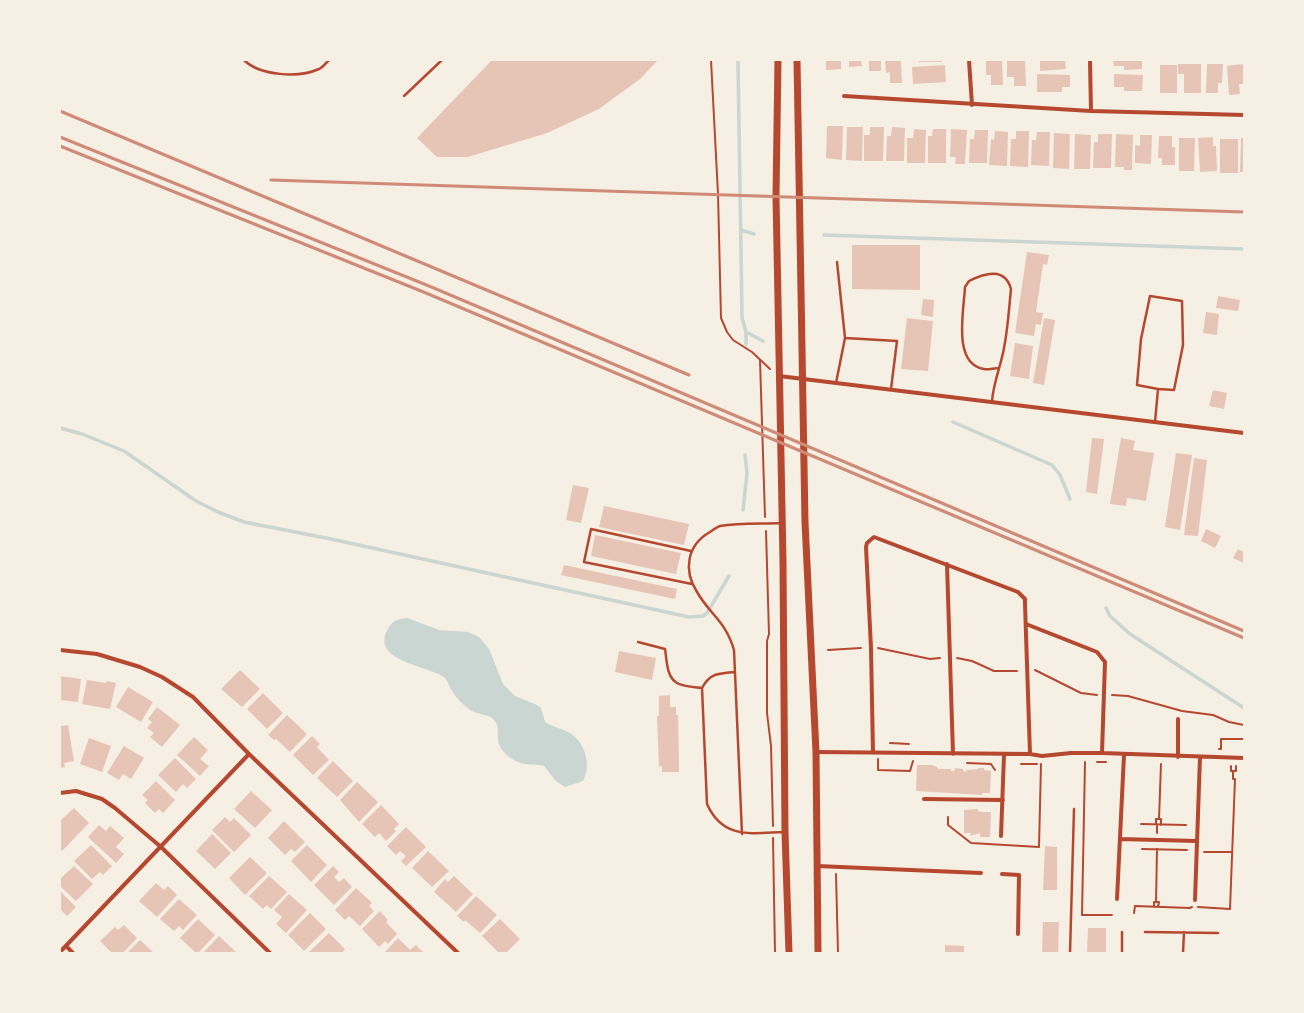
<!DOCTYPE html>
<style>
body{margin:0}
#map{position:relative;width:1304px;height:1013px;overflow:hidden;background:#f6efe4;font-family:Ubuntu,sans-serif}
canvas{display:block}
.frame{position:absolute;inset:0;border:61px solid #f6efe4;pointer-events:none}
</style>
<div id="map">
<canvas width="1304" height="1013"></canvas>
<div class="frame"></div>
</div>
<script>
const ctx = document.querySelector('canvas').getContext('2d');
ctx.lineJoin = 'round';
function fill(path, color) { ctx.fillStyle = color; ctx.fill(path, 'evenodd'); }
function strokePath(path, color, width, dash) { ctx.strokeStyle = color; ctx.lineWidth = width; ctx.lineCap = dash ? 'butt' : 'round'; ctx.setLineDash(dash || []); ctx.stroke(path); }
const water = new Path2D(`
 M407,618L439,630L468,632L479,637L489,649L503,684L515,696L537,705L541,708L545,722C552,727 561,728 568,732C585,741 592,764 583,781L565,787L556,781L544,766C538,764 532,765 526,764C515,763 499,752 498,740C497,732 500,726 494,720C488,713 478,715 472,711C464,706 455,697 451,689C449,685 448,682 445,678C430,665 367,662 389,627C393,620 400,619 407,618Z`);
const stream = new Path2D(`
 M738,60L742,318L746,332L763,341
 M741,230L754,234
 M824,235L1244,249
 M746,332V344
 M953,422L1052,465L1060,475L1070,499
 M60,428L82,434L124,451L196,501L218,512L244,522L331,539L689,617L703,616L707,613L729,576
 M743,510L747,473L745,455
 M1106,608L1110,616L1130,634L1244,708`);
const building = new Path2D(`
 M492,60H658L640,79L599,109L547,133L468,157H437L417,138Z
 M826,60H841V69L826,70Z
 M849,60H861L862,66L849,67Z
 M869,60H881V71H869Z
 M885,60H901L902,83H890V72L886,73Z
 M919,60H942V62H919Z
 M986,60H1002L1003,85H991V75H986Z
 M1007,60H1025L1026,86H1014V77H1007Z
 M1040,60H1065L1066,69L1040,71Z
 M1113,60H1142V69L1124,70V66H1114Z
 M1178,64H1201V93H1184V74H1178Z
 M1207,64H1223L1222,83H1218V93H1206Z
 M1243,64L1244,84H1239L1240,94L1229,95L1227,66Z
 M945,65L946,82L913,84L912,67Z
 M1160,65H1177V93H1160Z
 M1037,74L1070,75V87H1062V92H1037Z
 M1114,74L1143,75L1142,91H1124V87H1114Z
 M827,126H843L842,160L826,158Z
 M847,127H863L862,161L846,160Z
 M870,127H884L883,161H864V135H870Z
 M892,127L905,128L904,161H886L887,136H891Z
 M914,129L926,130L925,163H907V138H913Z
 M933,129H946V163H928V136H932Z
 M951,129L967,130L965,164H955L956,157H950Z
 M975,130H988L987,163H969L970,139H974Z
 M995,131L1008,132L1007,166L989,165L991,139L994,140Z
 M1016,131H1029L1028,167L1010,166L1011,139H1016Z
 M1037,132H1050L1049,166L1031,165L1032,140H1036Z
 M1054,133L1070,134L1069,169L1053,168Z
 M1075,134L1091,135L1090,169H1074Z
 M1098,134H1112L1111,168H1093L1094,142H1098Z
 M1116,134L1133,135L1132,170H1124V167H1115Z
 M1140,135H1152L1151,164L1135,163V145L1140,146Z
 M1159,136H1172V147H1175V165H1162V158H1158Z
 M1213,137V146H1216L1217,171L1200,172L1198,138Z
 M1179,138H1195L1194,171H1179Z
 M1241,138H1244V172H1240Z
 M1220,139H1238V173H1220Z
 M852,245H920V290L852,289Z
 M1027,252L1049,255L1047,265L1043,264L1036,312L1043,313L1041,325L1036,324L1034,336L1015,333Z
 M1218,296L1240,300L1238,311L1216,308Z
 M923,299L934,300L933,317L921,315Z
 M1206,312L1219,314L1217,335L1203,333Z
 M907,318L933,321L928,371L901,369Z
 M1044,318L1055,320L1044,385L1033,383Z
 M1015,343L1033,346L1029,379L1010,376Z
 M1213,390L1227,393L1224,409L1209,406Z
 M1092,438L1104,439L1097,494L1086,492Z
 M1121,438L1135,441L1133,450L1154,453L1146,501L1127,498L1126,506L1110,504Z
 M1176,453L1192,455L1180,530L1165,527Z
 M1194,458L1207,460L1198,536L1184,535Z
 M573,485L589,488L581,523L566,520Z
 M604,506L689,524L684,545L599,527Z
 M1206,529L1221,536L1215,548L1201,541Z
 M595,535L681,553L676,574L591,556Z
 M1238,549L1244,552V563L1233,558Z
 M564,565L677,589L675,599L561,575Z
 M619,651L656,658L652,680L615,672Z
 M240,670L260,689L242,707L221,689Z
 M60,676L81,679L78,702L60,700Z
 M87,680L106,683L107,681L116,683L110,709L82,704Z
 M128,687L153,702L141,722L116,707Z
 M263,693L283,713L267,729L247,709Z
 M670,695V707H676V715H678L679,766V772H662V766L659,767L657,716H659V696Z
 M157,707L180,725L162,747L150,737L154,733L147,728L152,722L148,719Z
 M287,715L307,734L290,752L276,739L274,740L268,735Z
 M68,725L74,761L64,763L65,767L60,768V726Z
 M312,736L320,744L317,747L329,760L313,775L293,755Z
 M194,737L208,750L200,759L209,766L200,776L177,755Z
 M89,738L111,746L102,772L80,764Z
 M124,746L144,758L131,779L123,774L119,780L107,773Z
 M175,758L196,779L187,788L183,784L176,792L158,775Z
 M333,761L353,781L337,797L317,778Z
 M917,765H932L937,767L938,769H951V771H954L955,768L963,769V771L966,772V770L978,769V768H984V770L991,771L990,793H982V795L916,791Z
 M156,781L175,800L163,813L159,809L155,813L145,803L148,800L142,795Z
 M357,782L378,802L359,822L340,800Z
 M251,791L272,810L255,828L234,809Z
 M381,805L399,824L394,829L396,831L386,841L379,833L375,837L362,824Z
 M74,808L89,823L62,851L60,849V821Z
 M978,809V811L982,812H991L990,837H980V833L970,836L971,833H964V810Z
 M225,817L230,822L234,818L251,835L234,852L212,830Z
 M284,821L305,842L295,852L291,849L285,855L268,838Z
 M99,825L106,831L110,826L124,838L116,847L124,854L116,863L88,837Z
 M406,827L426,847L406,866L401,861L406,856L400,851L396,855L387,846Z
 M212,834L231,853L215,869L196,851Z
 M91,845L112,866L103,875L100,872L92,879L74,861Z
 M307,845L327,865L311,882L291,861Z
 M1045,846L1057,847V890H1043Z
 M428,851L449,871L432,887L412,868Z
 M250,857L267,873L245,895L229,878Z
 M74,866L93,884L76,901L60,886V879Z
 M333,866L339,872L334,877L339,882L344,878L352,887L334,905L314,885Z
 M269,876L287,892L271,909L267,905L263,909L249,896Z
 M454,876L473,894L456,912L434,892L445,879L448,882Z
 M156,883L164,890L168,886L177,895L157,917L139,901Z
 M356,888L372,903L369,906L374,911L360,926L349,916L345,920L335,910Z
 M60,891L76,907L67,916L60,909Z
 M289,894L307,910L286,933L276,924L282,917L274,910Z
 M476,896L497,915L480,933L465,920L464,922L457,916Z
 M179,899L197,915L183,930L179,926L174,931L160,919Z
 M380,911L388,920L386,922L397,934L388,944L385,941L379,947L362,929Z
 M310,913L326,929L304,951L288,935Z
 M198,919L215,935L198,953H196L180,938Z
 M500,919L520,939L506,953H499L482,936Z
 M1043,922H1059L1058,953H1042Z
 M124,925L137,938L123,953H112L100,941L115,927L118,930Z
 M1088,928H1106V953H1087Z
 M329,933L345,949L342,953H310L309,952Z
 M219,936L237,953H203Z
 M398,938L410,950L416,945L424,953H384Z
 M140,940L154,953H127Z
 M945,945L964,946V953H945Z`);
const path = new Path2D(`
 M711,60L718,194L721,318L727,332L733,340L752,352L770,369
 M760,360L765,517
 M766,531L769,634L767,641V713L771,746L773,826
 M878,648L930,659L940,658
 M828,650L861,648
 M957,658L972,661L994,671H1017
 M1035,670L1081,693L1097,695
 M1112,695L1128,696L1182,711L1213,715L1229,722L1244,725
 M890,743L909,744
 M1219,749H1221V739H1244
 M878,759V770L910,771L913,761
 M1085,762L1082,915H1112
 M1097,762H1106
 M967,763L991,764L995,770
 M1021,764H1037
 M1231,766V771H1236V766
 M948,817V825L971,843L1039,847L1041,764
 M1159,819L1161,764
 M1141,824L1186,825
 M1156,824V819H1161V825
 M1157,833V825
 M773,838L775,953
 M1142,849L1187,850
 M1204,852H1232
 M836,874L838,953
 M1156,902L1157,849
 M1154,907V902H1159L1158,907
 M1198,907L1230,909L1235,779H1233V771
 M1134,913L1135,906L1190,908L1192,907`);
const service = new Path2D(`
 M244,60C260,76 299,78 319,69C323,67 326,63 329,60
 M404,96L442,60
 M845,338L897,341L891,389
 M836,383L845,338L837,262
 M992,402C993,383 1001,366 1004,348C1008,328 1009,308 1011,289C1005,267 985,273 969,281L965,287C964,310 952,364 984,369C988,370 994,368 999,368
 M1155,422L1158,389L1174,390L1183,345L1182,301L1150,296L1141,339L1137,385L1158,389
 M691,551L591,529L584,562L692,584
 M638,642L665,649C666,654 666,659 667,664C670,687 683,686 702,688
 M734,672C717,674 710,673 702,688L707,804C723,840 752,833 784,832
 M742,834L734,650C725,620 711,616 697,592C683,570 687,545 710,532C713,530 717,527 720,526C740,523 762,524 781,523
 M1145,932L1218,933
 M1070,953L1074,809
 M1122,953V932
 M1183,953L1184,932`);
const minor = new Path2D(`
 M969,60L972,105
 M1090,60L1091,111
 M844,96L1091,111L1244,115
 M779,376L1244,433
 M947,564L953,754
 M1026,624L1097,652L1105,662L1102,753
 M60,650L97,654L140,667L162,677L193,697L249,754L458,953
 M816,752L1030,754L1042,756L1071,753H1102L1244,758
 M873,753L871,648L866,547L867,543L874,537L1018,592L1025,599V604L1030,754
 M1178,757V719
 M60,793L76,791L102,799L115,808L161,847L270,953
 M924,799L1003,800
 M1001,836L1004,755
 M1120,839L1197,841
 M817,866L981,873
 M1002,874L1019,875L1018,934
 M1117,899L1124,755
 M1195,900L1200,757
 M66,946L73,953
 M60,952L249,754`);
const secondary = new Path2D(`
 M778,60L776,196L783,561L785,832L789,953
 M797,60L805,522L816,752L818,953`);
const rail = new Path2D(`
 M60,111L689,375
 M60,137L429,286L1244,631
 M60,146L426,293L1244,638
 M271,180L1244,212`);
fill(water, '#c9d6d2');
strokePath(stream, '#c9d6d2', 3.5);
fill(building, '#e6c5b7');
strokePath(path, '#b5482f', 2);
strokePath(service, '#b5482f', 2.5);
strokePath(minor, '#b5482f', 4);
strokePath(secondary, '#b5482f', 7);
strokePath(rail, '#cf8b77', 3);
</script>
